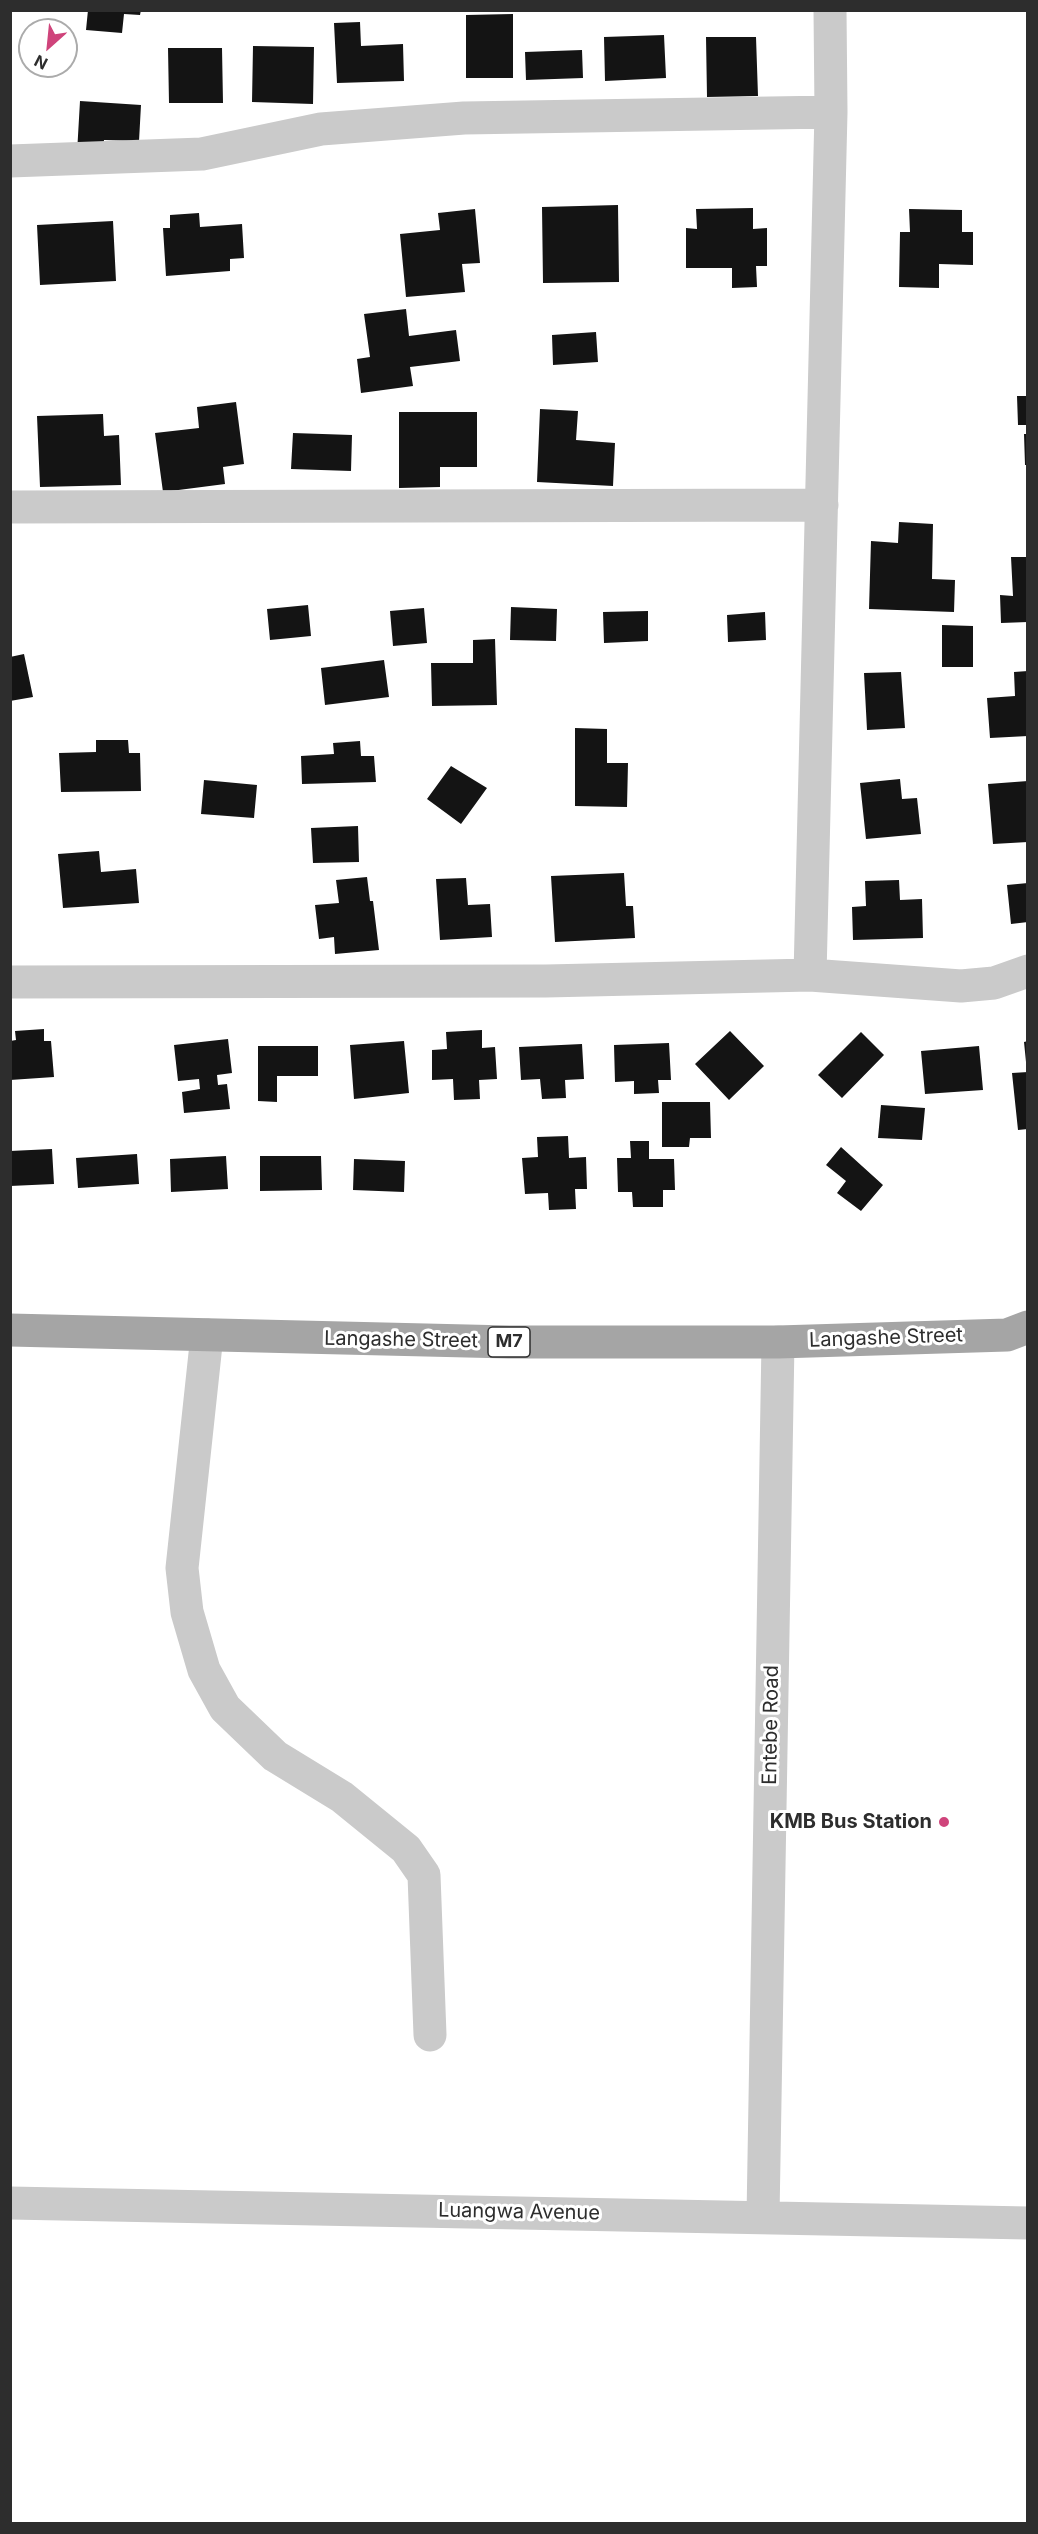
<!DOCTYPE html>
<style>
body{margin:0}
#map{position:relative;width:1038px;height:2534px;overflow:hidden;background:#fff;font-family:Inter,sans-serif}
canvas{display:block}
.frame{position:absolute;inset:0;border:12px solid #2d2d2d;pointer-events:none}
.north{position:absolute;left:18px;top:18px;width:60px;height:60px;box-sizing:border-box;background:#fff;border:2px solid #ababab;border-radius:50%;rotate:207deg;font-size:16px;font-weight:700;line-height:24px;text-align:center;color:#2d2d2d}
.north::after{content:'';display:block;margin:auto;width:21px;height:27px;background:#cf447b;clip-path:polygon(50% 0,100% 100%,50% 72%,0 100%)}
</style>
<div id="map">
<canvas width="1038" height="2534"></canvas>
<div class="frame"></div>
<div class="north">N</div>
</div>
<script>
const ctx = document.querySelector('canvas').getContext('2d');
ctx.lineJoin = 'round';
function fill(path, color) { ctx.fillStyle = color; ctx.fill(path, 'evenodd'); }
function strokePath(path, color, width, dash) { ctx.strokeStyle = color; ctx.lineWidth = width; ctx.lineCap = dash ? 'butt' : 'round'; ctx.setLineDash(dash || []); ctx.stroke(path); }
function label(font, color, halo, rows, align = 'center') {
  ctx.font = font + ' Inter,sans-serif'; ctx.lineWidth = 6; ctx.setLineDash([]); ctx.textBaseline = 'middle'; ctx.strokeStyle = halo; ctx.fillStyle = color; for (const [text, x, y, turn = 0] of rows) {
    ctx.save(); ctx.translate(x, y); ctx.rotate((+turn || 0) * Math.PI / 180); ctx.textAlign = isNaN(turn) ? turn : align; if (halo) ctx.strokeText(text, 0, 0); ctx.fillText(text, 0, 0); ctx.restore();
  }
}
const building = new Path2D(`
 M88,10H141L140,15L124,14L122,33L86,30Z
 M513,14V78H466V15Z
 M360,22L361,46L403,44L404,81L337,83L334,23Z
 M664,35L666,78L605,81L604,37Z
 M706,37H756L758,96L707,97Z
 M253,46L314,47L313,104L252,102Z
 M168,48H222L223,103H169Z
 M582,50L583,78L526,80L525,52Z
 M80,101L141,105L139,141L104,140L103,154L77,153Z
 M618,205L619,282L543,283L542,207Z
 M753,208V229L767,228V266H756L757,287L732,288V268H686V228L697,229L696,209Z
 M475,209L480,263L462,264L465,292L406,297L400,234L440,230L438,213Z
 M909,209L962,210V232H973V265L939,264V288L899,287L900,232H910Z
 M199,213L200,227L242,224L244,258L230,259V271L166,276L163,228H170V215Z
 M113,221L116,281L40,285L37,225Z
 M406,309L409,336L456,330L460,361L410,367L413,386L361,393L357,359L370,357L364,314Z
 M596,332L598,362L553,365L552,335Z
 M1017,396H1028V425H1018Z
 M236,402L244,464L223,467L225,484L163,492L155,433L199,428L197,407Z
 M540,409L578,411L576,440L615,443L613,486L537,482Z
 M399,412H477V467H440V487L399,488Z
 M103,414L104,436L119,435L121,485L40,487L37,416Z
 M293,433L352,435L351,471L291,469Z
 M1024,434H1028V465H1025Z
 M899,522L933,524L932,579L955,580L954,612L869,609L871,541L898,543Z
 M1011,557H1028V622L1001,623L1000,595L1013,596Z
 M308,605L311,636L270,640L267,609Z
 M511,607L557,609L556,641L510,640Z
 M424,608L427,643L393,646L390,611Z
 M648,611V641L604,643L603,612Z
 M765,612L766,640L728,642L727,615Z
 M942,625L973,626V667H942Z
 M495,639L497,705L432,706L431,663H473V640Z
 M24,654L33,697L10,701V657Z
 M384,660L389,697L325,705L321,668Z
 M1028,671V736L990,738L987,698L1015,696L1014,672Z
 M901,672L905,728L867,730L864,673Z
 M575,728L607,729V763H628L627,807L575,806Z
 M96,740H128L129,753H140L141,791L61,792L59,753L96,752Z
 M360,741L361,756H374L376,782L302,784L301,756L334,754L333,743Z
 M451,766L487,788L461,824L427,799Z
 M900,779L902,799L917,798L921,834L866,839L860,783Z
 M204,780L257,785L254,818L201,814Z
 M1028,781V842L993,844L988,784Z
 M358,826L359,862L313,863L311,828Z
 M99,851L101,872L136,869L139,903L63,908L58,854Z
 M624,873L626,906H633L635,938L555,942L551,876Z
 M367,877L370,901H373L379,950L335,954L334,937L319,939L315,905L339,903L336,880Z
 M466,878L468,905L490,904L492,937L440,940L436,879Z
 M899,880L900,900L922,899L923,938L853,940L852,907L866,906L865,881Z
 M1028,883V922L1011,924L1007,885Z
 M44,1029V1041H51L54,1077L10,1080V1041L16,1040L15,1031Z
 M482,1030V1048L495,1047L497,1079L479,1080L480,1099L454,1100L453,1079L432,1080V1050L447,1049L446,1032Z
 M730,1031L764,1066L729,1100L695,1064Z
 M861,1032L884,1055L842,1098L818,1075Z
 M228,1039L232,1073L217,1075L218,1085L227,1084L230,1109L184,1113L182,1092L200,1089L199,1079L178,1081L174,1045Z
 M404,1041L409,1093L354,1099L350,1045Z
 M1028,1041V1062H1026L1024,1042Z
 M669,1043L671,1080H658L659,1093L634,1094V1081L615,1082L614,1045Z
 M582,1044L584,1079L565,1080L566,1098L542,1099L540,1079L521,1080L519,1047Z
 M258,1046H318V1076H277V1102L258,1101Z
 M979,1046L983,1090L925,1094L921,1051Z
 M1028,1072V1129L1018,1130L1012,1073Z
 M662,1102H710L711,1138H690L689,1147H662Z
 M881,1105L925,1108L922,1140L878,1138Z
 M568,1136L569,1158L586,1157L587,1189H575L576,1209L549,1210L548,1193L525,1194L522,1158L538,1157L537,1137Z
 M630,1141H649V1159H674L675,1190H663V1207H633L632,1192H618L617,1158H631Z
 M841,1147L883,1185L861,1211L837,1193L846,1181L826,1165Z
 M52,1149L54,1184L10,1186V1151Z
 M137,1154L139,1184L78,1188L76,1158Z
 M226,1156L228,1189L171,1192L170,1159Z
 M260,1156H321L322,1190L260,1191Z
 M354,1159L405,1161L404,1192L353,1190Z`);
const minor = new Path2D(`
 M10,161L202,154L321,129L464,118L831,112
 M10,507L822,505
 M810,975L831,112L830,10
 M10,982L546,981L810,975L961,986L994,983L1028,971
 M207,1335L182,1568L187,1612L204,1670L225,1708L275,1756L342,1797L406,1849L424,1875L430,2035
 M10,2203L1028,2223
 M763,2216L778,1342`);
const major = new Path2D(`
 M10,1330L509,1342H778L1007,1335L1028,1327`);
const markers = [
 [944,1822,6,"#cf447b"]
];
const shields = [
 [509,1342,42]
];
const shieldNames = [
 ["M7",509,1342]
];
const streetNames = [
 ["Langashe Street",886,1338,-2],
 ["Langashe Street",401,1340,1],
 ["Entebe Road",771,1725,-89],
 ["Luangwa Avenue",519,2212,1]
];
const poiNames = [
 ["KMB Bus Station",932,1822]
];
fill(building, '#141414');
strokePath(minor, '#cacaca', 33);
strokePath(major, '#a5a5a5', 33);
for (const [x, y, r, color] of markers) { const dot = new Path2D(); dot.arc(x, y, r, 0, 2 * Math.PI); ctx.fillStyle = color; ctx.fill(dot); strokePath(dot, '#fff', 2); }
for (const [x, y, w] of shields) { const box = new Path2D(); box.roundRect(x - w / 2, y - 15, w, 30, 4.5); ctx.fillStyle = '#fff'; ctx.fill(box); strokePath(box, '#2d2d2d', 1.5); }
label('bold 18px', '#2d2d2d', null, shieldNames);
label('20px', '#2d2d2d', '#fff', streetNames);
label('bold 20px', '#2d2d2d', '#fff', poiNames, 'right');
</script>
